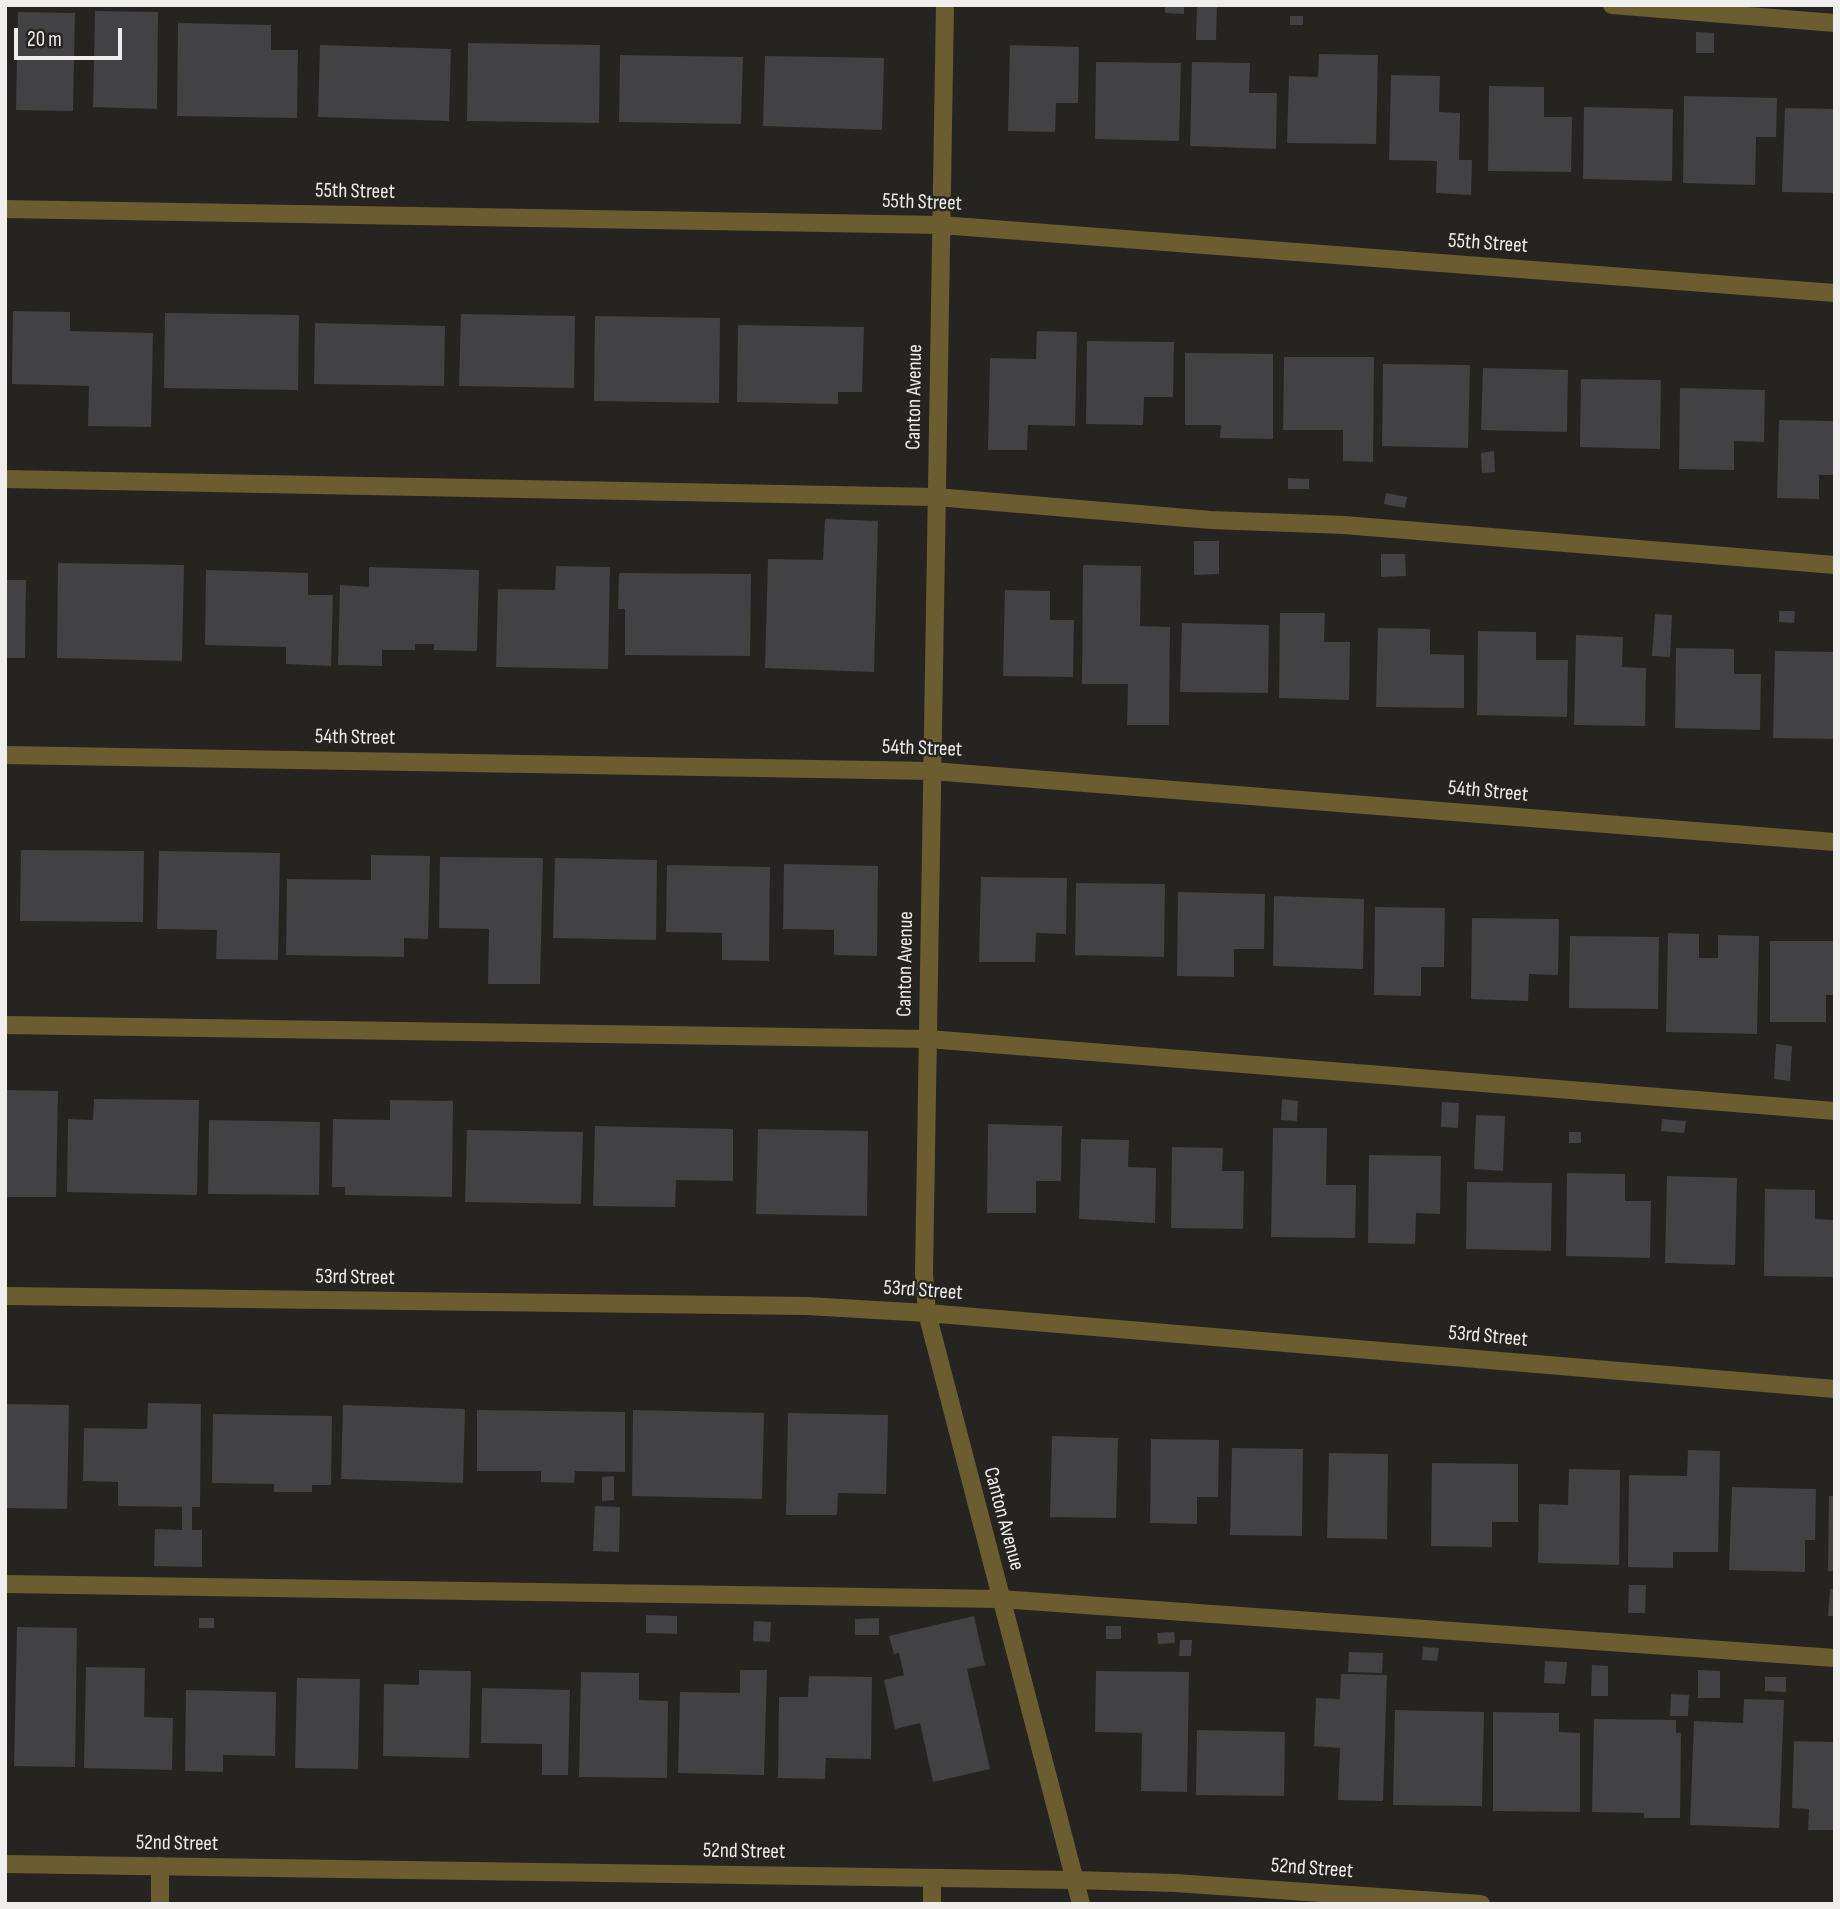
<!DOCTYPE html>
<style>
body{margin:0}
#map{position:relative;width:1840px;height:1909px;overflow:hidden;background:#262421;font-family:"Sofia Sans Condensed",sans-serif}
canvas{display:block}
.frame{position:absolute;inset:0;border:7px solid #efeeec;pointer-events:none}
.scale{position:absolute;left:14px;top:28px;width:108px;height:32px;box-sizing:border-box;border:4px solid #efeeec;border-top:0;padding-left:9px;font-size:21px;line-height:24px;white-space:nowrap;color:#efeeec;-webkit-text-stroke:5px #262421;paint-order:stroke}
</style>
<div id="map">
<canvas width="1840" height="1909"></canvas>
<div class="frame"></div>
<div class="scale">20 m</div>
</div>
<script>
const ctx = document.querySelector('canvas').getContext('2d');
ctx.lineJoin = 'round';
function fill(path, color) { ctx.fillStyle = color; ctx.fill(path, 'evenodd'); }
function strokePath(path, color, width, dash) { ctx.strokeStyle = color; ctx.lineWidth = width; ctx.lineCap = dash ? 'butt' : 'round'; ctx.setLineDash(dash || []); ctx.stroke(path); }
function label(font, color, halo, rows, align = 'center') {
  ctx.font = font + ' "Sofia Sans Condensed",sans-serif'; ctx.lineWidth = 5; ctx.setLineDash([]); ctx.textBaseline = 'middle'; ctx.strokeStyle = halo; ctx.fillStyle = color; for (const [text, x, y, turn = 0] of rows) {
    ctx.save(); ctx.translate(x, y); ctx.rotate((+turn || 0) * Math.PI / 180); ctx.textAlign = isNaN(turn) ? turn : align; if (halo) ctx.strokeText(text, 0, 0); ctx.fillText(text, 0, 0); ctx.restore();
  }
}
const building = new Path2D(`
 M1165,5H1184V14L1165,13Z
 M1197,5H1217L1216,40H1196Z
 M95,11L158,12L157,109L93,107Z
 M18,12L75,13L73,111L16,110Z
 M1290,16H1303V25H1290Z
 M178,23L271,25V50H298L297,118L177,116Z
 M1696,32L1714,33V53H1696Z
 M468,43L600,45L599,123L467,121Z
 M320,45L451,49L449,121L318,117Z
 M1010,45L1079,47L1078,103H1056L1055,132L1008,131Z
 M1319,54L1378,55L1376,144L1287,143L1289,76L1318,77Z
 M620,55L743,57L741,124L619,122Z
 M765,56L884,58L882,130L763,126Z
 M1096,62L1181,63L1179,141L1095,139Z
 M1192,62L1250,63L1249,93H1277L1276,149L1190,146Z
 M1391,75L1440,76L1439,112L1460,113L1459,160H1472L1471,195L1436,193L1437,161L1389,160Z
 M1489,86L1544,87V117H1572L1571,172L1488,171Z
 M1684,96L1777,98L1776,137H1756L1755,185L1683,183Z
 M1584,107L1673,109L1672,181L1583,179Z
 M1785,108L1835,109V193L1782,192Z
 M13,311L70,312V331L153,333L151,427L88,426L89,386L12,384Z
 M165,313L299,315L298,390L164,388Z
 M461,314L575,316L574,388L459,386Z
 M595,316L720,318L719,403L594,401Z
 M315,323L445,326L444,386L314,384Z
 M738,325L864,327L862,392H838V404L737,402Z
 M1037,331L1077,332L1075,426L1028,425L1027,450H988L990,358L1036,359Z
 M1087,341L1174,342L1173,397H1144L1143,425L1086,424Z
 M1185,353L1273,354V439L1220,438L1221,425H1185Z
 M1284,357H1374L1373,462L1343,461V430H1283Z
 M1383,364L1470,365L1468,448L1382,446Z
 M1483,368L1568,370L1567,432L1481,430Z
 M1581,379L1661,380L1660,449L1580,447Z
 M1680,388L1765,390L1764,442L1734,441V470L1679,469Z
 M1779,420L1835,421V475H1819V499L1777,498Z
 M1494,451L1495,472L1482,473L1481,453Z
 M1288,478L1309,479V489H1288Z
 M1386,493L1407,497L1405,508L1384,504Z
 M825,519L878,521L874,672L765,668L768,559L823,560Z
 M1194,541H1219V574L1194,575Z
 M1381,554H1405L1406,576L1381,577Z
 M58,563L184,565L182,661L57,658Z
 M1083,565L1141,566L1140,626L1170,627L1169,725H1127L1128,684H1082Z
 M556,566L610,567L608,669L496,667L498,589L555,590Z
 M369,567L479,570L477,651L434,650V644H415V650H382V666L338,665L340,585L369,587Z
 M206,570L308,573V595H333L331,666L286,664V647L205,645Z
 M619,573L751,574L750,656L625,655V609H618Z
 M5,580H26L25,658H5Z
 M1005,590L1050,591V620H1074L1073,677L1003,676Z
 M1779,611H1795L1794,623L1779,622Z
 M1280,613H1325L1324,642H1350L1349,700L1279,698Z
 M1655,614L1672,615L1670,657L1652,656Z
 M1182,623L1269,625L1268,693L1180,692Z
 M1378,628L1430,629V654L1464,655V708L1376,707Z
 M1478,631L1536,632V660H1568L1567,717L1477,715Z
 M1576,635L1623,637L1622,667L1646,668L1645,726L1574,725Z
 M1676,648L1734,649V674H1761L1760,730L1675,728Z
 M1775,651L1835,652V739L1773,738Z
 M21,850L144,851L143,922L20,921Z
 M159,851L280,853L278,960L216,959L217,930L157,929Z
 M371,855L430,856L428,939L404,938V957L286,955L287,879L371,880Z
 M440,857L543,858L540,984H488L489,929L439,928Z
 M555,858L657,860L656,940L553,938Z
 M784,864L878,866L877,956L834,955V930L783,929Z
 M667,865L770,867L769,961L722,960V933L666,932Z
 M981,877L1067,878L1066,934L1036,933L1035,962H979Z
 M1076,883L1165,884L1164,957L1075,955Z
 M1178,892L1265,894L1264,949H1234V977L1177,976Z
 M1274,896L1364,899L1363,969L1273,966Z
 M1375,907L1445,908L1444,967H1421V996L1374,995Z
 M1472,918L1559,919L1558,975L1529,974L1528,1001L1471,999Z
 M1668,933L1699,934V958H1718V935L1759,936L1757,1034L1666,1032Z
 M1570,936L1659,937L1658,1009L1569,1008Z
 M1770,941H1835V995H1826V1022H1770Z
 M1776,1044L1792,1046L1790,1081L1774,1079Z
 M5,1090L58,1091L56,1197H5Z
 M94,1099L199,1100L197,1195L67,1192L68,1119L93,1120Z
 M1282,1099L1298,1101L1297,1121L1281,1120Z
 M390,1100L453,1101L452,1197L345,1195V1187H332L333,1119L390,1120Z
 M1442,1102L1459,1103L1458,1128L1441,1127Z
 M1476,1115L1505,1116L1503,1171L1474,1169Z
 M1662,1119L1686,1121L1684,1133L1661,1131Z
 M209,1120L320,1122L319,1195L208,1194Z
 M988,1124L1062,1126L1061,1181H1036V1213H987Z
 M595,1126L733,1129V1181L676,1180L675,1207L593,1206Z
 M1273,1128H1327L1326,1185H1356L1355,1238L1271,1237Z
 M758,1129L868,1131L867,1216L756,1214Z
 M467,1130L583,1132L581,1204L465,1202Z
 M1569,1132H1581V1143H1569Z
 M1081,1139L1129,1140L1128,1167L1156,1168L1155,1223L1079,1219Z
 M1172,1147L1223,1148L1222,1171H1244L1243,1229L1171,1228Z
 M1369,1155L1441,1156L1440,1214L1416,1213L1415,1244L1368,1243Z
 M1567,1173L1625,1174V1201H1651L1650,1258L1566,1256Z
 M1667,1176L1737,1178L1735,1265L1665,1263Z
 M1467,1182L1552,1183L1551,1251L1466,1249Z
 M1765,1189L1815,1190V1219L1835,1220V1277L1764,1276Z
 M148,1403L201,1404L200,1507H192V1530H202V1567L154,1566L155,1529L182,1530V1507L118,1506V1482L83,1481L84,1428L147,1429Z
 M5,1404L69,1405L67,1509L5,1508Z
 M343,1405L465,1409L463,1483L341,1479Z
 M477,1410L625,1412V1472L575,1471L574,1483L541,1482V1471H477Z
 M633,1410L764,1413L762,1499L632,1496Z
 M788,1413L888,1415L886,1494L838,1493L837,1515H786Z
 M213,1414L332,1416L331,1485H312V1492H274V1484L212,1483Z
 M1052,1436L1118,1438L1116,1518L1050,1517Z
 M1151,1439L1219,1440L1218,1497H1197V1524L1150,1523Z
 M1232,1448L1303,1449L1302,1536L1230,1535Z
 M1688,1450L1720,1451L1718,1552H1673V1568L1628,1567L1629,1475L1687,1476Z
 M1329,1453L1388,1454L1387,1539L1327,1538Z
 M1432,1463L1518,1464V1522H1492V1547L1431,1546Z
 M1569,1469L1620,1470L1619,1565L1538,1563L1539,1504L1568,1505Z
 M614,1476V1500L602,1501V1477Z
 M1732,1487L1816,1489L1815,1540H1805V1572L1729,1570Z
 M1829,1496H1835V1571H1828Z
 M595,1506L620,1507L619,1552L593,1551Z
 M1629,1585H1646L1645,1613H1628Z
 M1830,1589H1835V1616H1828Z
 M646,1615L677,1616V1634L646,1633Z
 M974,1616L985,1665L967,1669L990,1769L933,1782L920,1723L895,1729L884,1680L904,1675L899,1653L894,1654L889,1636Z
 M199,1618H214V1628H199Z
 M879,1618V1635H855V1619Z
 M754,1621L771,1622L770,1642L753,1641Z
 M1106,1626H1121V1639H1106Z
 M17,1627L77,1628L75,1767L14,1766Z
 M1174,1632L1175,1643L1158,1644L1157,1633Z
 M1180,1640H1192L1191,1656H1179Z
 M1423,1647L1439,1648L1437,1661L1422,1660Z
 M1349,1652L1383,1653L1382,1673L1348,1672Z
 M1545,1661L1567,1662L1565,1684L1544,1683Z
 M1592,1665L1608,1666V1696H1591Z
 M86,1667L145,1668L144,1717L173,1718L172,1770L84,1768Z
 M419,1670L471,1671L469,1758L383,1756L384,1684L419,1685Z
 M740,1670H767L764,1775L678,1773L680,1692L740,1693Z
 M1698,1670L1720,1671V1698H1698Z
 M1096,1671L1189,1672L1187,1792L1141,1791L1142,1733L1095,1732Z
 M581,1672L639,1673V1700L668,1701L667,1778L579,1777Z
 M1341,1674L1387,1675L1383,1801L1338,1800L1340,1748L1314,1746L1316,1698L1340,1699Z
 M809,1676L872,1677L871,1759L826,1758L825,1779L778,1778L779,1697H808Z
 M1765,1677H1786V1692L1765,1691Z
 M297,1678L360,1679L358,1769L295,1768Z
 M482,1688L570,1690L568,1775H542V1744L481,1743Z
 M186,1690L276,1692L275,1756L223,1755V1772L185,1771Z
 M1671,1694L1689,1695L1688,1716H1670Z
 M1744,1699L1784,1700L1779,1828L1690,1825L1694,1721L1743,1723Z
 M1395,1710L1484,1712L1482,1806L1393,1805Z
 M1493,1712L1559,1713V1732L1580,1733V1812L1493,1811Z
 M1594,1719L1676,1720V1733H1681L1680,1818H1644V1813L1592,1812Z
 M1197,1730L1285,1732L1284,1796L1196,1795Z
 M1794,1741L1835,1742V1830H1808L1809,1809L1792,1808Z`);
const service = new Path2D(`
 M1612,5L1835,23
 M5,479L936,497L1211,520L1344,525L1835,565
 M5,1025L928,1039L1835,1111
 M5,1584L1000,1599L1835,1658
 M160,1904V1866
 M932,1904V1878`);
const minor = new Path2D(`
 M945,5L924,1273L927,1313L1081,1904
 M5,209L941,225L1835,293
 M5,755L932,771L1835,842
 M5,1296L807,1306L927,1313L1835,1389
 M5,1864L1074,1880L1175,1883L1481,1904`);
const streetNames = [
 ["55th Street",355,192,1],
 ["55th Street",922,203,2],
 ["55th Street",1488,244,4],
 ["Canton Avenue",915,397,-89],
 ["54th Street",355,738,1],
 ["54th Street",922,749,2],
 ["54th Street",1488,792,5],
 ["Canton Avenue",906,964,-89],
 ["53rd Street",355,1278,1],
 ["53rd Street",923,1291,4],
 ["53rd Street",1488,1337,5],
 ["Canton Avenue",1003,1519,75],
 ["52nd Street",177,1844,1],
 ["52nd Street",744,1852,1],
 ["52nd Street",1312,1869,4]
];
fill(building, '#424144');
strokePath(service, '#6b5d2f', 18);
strokePath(minor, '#6b5d2f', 18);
label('21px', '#efeeec', '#262421', streetNames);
</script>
